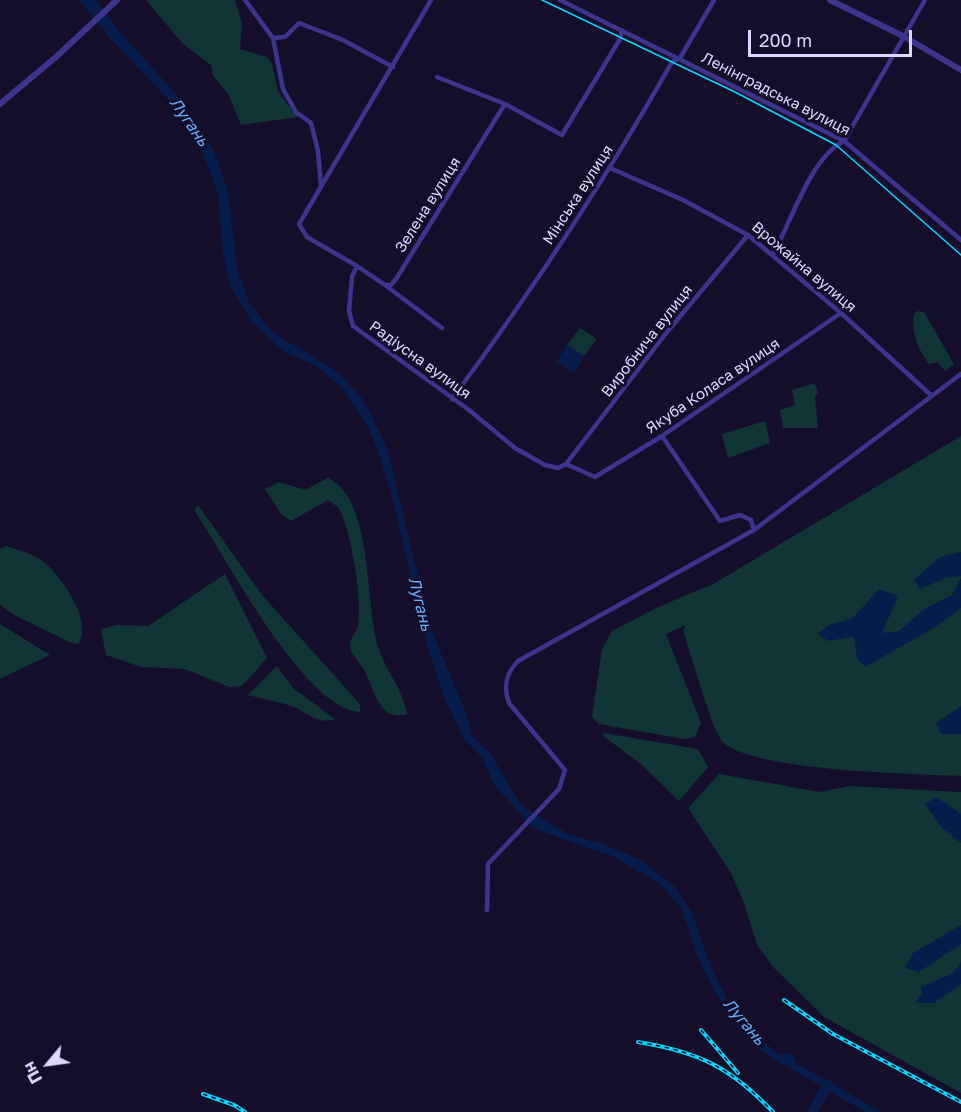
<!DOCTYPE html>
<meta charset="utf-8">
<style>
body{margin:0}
#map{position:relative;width:961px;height:1112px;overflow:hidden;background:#140e2a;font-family:"Golos Text",sans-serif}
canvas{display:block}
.north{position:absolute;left:18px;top:1034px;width:60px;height:60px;-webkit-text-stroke:4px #140e2a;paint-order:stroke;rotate:241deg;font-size:16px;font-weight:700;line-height:24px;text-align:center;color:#ded7ff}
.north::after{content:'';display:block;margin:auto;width:21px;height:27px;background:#ded7ff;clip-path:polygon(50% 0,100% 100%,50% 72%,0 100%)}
.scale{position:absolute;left:748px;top:30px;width:164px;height:27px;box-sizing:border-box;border:3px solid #ded7ff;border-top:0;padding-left:8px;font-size:18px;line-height:21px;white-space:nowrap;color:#ded7ff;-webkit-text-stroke:4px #140e2a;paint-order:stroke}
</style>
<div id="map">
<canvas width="961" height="1112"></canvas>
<div class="north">Пн</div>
<div class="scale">200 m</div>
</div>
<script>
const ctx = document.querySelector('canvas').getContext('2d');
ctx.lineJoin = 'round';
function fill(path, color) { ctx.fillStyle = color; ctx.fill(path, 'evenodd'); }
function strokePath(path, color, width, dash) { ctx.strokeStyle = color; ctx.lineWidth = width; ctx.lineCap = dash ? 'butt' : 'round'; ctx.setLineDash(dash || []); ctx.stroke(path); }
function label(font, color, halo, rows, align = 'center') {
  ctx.font = font + ' "Golos Text",sans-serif'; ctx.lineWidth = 6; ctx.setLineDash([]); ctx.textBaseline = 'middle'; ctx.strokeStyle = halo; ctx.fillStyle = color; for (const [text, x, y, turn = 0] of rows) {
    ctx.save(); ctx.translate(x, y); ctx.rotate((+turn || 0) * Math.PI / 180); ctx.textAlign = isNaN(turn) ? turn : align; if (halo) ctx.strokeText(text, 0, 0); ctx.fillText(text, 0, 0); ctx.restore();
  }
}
const green = new Path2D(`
 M146,0H235L242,24L240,49L267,57L272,63L278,92L298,117L241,125L228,94L213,76L211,65L183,44Z
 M918,311L924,312L954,364L945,371L937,362L929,364C918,350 911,332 914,314Z
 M580,328L597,339L584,356L567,345Z
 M815,383L818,393L815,397L818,428H783L780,410L795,405L792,390Z
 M765,421L770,443L728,458L722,434Z
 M961,436V776C916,774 752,771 723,742C712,731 690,651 683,630L686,625L666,634L701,723L695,737L684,739L599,724L592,717L602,649L612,631L656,608L715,583Z
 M328,478C375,500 364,607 379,650C387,672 404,691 407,714C379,723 374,688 364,670C360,663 351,654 350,647C349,638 356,633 358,626C363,602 351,529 339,509C337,505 331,503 328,500L291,521L281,514L265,489L279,482L305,490Z
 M198,505L262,595L360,704V712C304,710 225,555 194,510Z
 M6,546C19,550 34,554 45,563C62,577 94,623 78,644L69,642L14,615L0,605V549Z
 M225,574L267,658L242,686L229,687L185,669L141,667L106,655L101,629L117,625L148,626Z
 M0,624L50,655L0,679Z
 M277,666L293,688L335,719C320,725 307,713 294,707C280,702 263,699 248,695Z
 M604,733L698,749L708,767L679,801L641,764L603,736Z
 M719,774L820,792L849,786L961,792V1093L824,1017L774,968L757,945L744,903L731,873L688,808Z`);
const water = new Path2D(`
 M79,0H96L118,30L169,86L199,124L214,152L228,192L237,269L249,302L271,331L339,373L361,397L370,412L388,451L431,629L468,718L471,735L490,753L518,800L528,810L568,834L604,844L640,860L674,886L691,911L714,974L729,1003L760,1038L780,1055L792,1053L796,1063L881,1112H865L769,1056L744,1037L714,990L697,955L682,909L660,884L614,857L533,828L495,786L482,758L464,739L444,697L425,638L391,492L376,446L368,427L340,386L316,366L284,352L251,321L230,285L223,251L218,194L199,142L166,97L109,37Z
 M567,345L584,356L574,373L556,362Z
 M961,552V576L946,578L920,589L914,580L940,557Z
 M961,578V608L932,629L865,667L857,658L854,636L829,641L817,634L831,624L852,619L879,589L898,596L882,633L899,631L924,609L952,595Z
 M961,706V734H941L936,723Z
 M936,797L961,814V843L942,828L925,804Z
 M961,925V944L919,972L905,968L913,953Z
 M961,962V984L934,1003H915L922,993L921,987L953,973Z`);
const river = new Path2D(`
 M812,1112L828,1085`);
const minor = new Path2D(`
 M245,0L273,38L283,89L296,112L311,123L318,151L321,185
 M431,0L299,224L307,237L357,266L352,277L349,311L353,326L469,410L515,448L545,465L558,468L566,464L595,477L662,436L841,313
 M560,0L844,141L961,240
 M273,38L285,37L299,23L343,40L393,67
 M437,77L505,104
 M610,168L683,200L748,235L841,313L932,396
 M773,254C792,221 810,158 844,141L925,0
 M357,266L385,285H391L396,279L505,104L562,135L620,39L622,30
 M385,285L442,328
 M452,399C532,291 606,179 672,62L680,58L714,0
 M662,436L720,521L740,515L751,520L754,530
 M566,464L667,332L748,235
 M487,910L488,864L559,789L565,770L509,703C503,686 506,673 518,661L754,530L961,374`);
const tertiary = new Path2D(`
 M830,0L903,36L961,70
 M0,104L56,57L117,0`);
const tram = new Path2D(`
 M542,0L735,92L836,145L961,255`);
const rail = new Path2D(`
 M784,1000L833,1034L961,1102
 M701,1030L738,1073
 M638,1042C699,1052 730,1067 773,1112
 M203,1094L234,1105L245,1112`);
const streetNames = [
 ["Ленінградська вулиця",776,94,27],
 ["Мінська вулиця",578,195,-57],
 ["Зелена вулиця",428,205,-58],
 ["Врожайна вулиця",804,267,40],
 ["Виробнича вулиця",647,341,-52],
 ["Радіусна вулиця",420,360,36],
 ["Якуба Коласа вулиця",713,386,-34]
];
const waterNames = [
 ["Лугань",189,122,55],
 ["Лугань",420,604,76],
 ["Лугань",744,1022,50]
];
fill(green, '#113435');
fill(water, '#061c4b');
strokePath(river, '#061c4b', 10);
strokePath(minor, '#3d358d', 4.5);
strokePath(tertiary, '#3d358d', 6);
strokePath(tram, '#03d9ff', 1.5);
strokePath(rail, '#03d9ff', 4);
strokePath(rail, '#140e2a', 1.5, [4.5]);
label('15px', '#ded7ff', '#140e2a', streetNames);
label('italic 16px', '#65b0ff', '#140e2a', waterNames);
</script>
